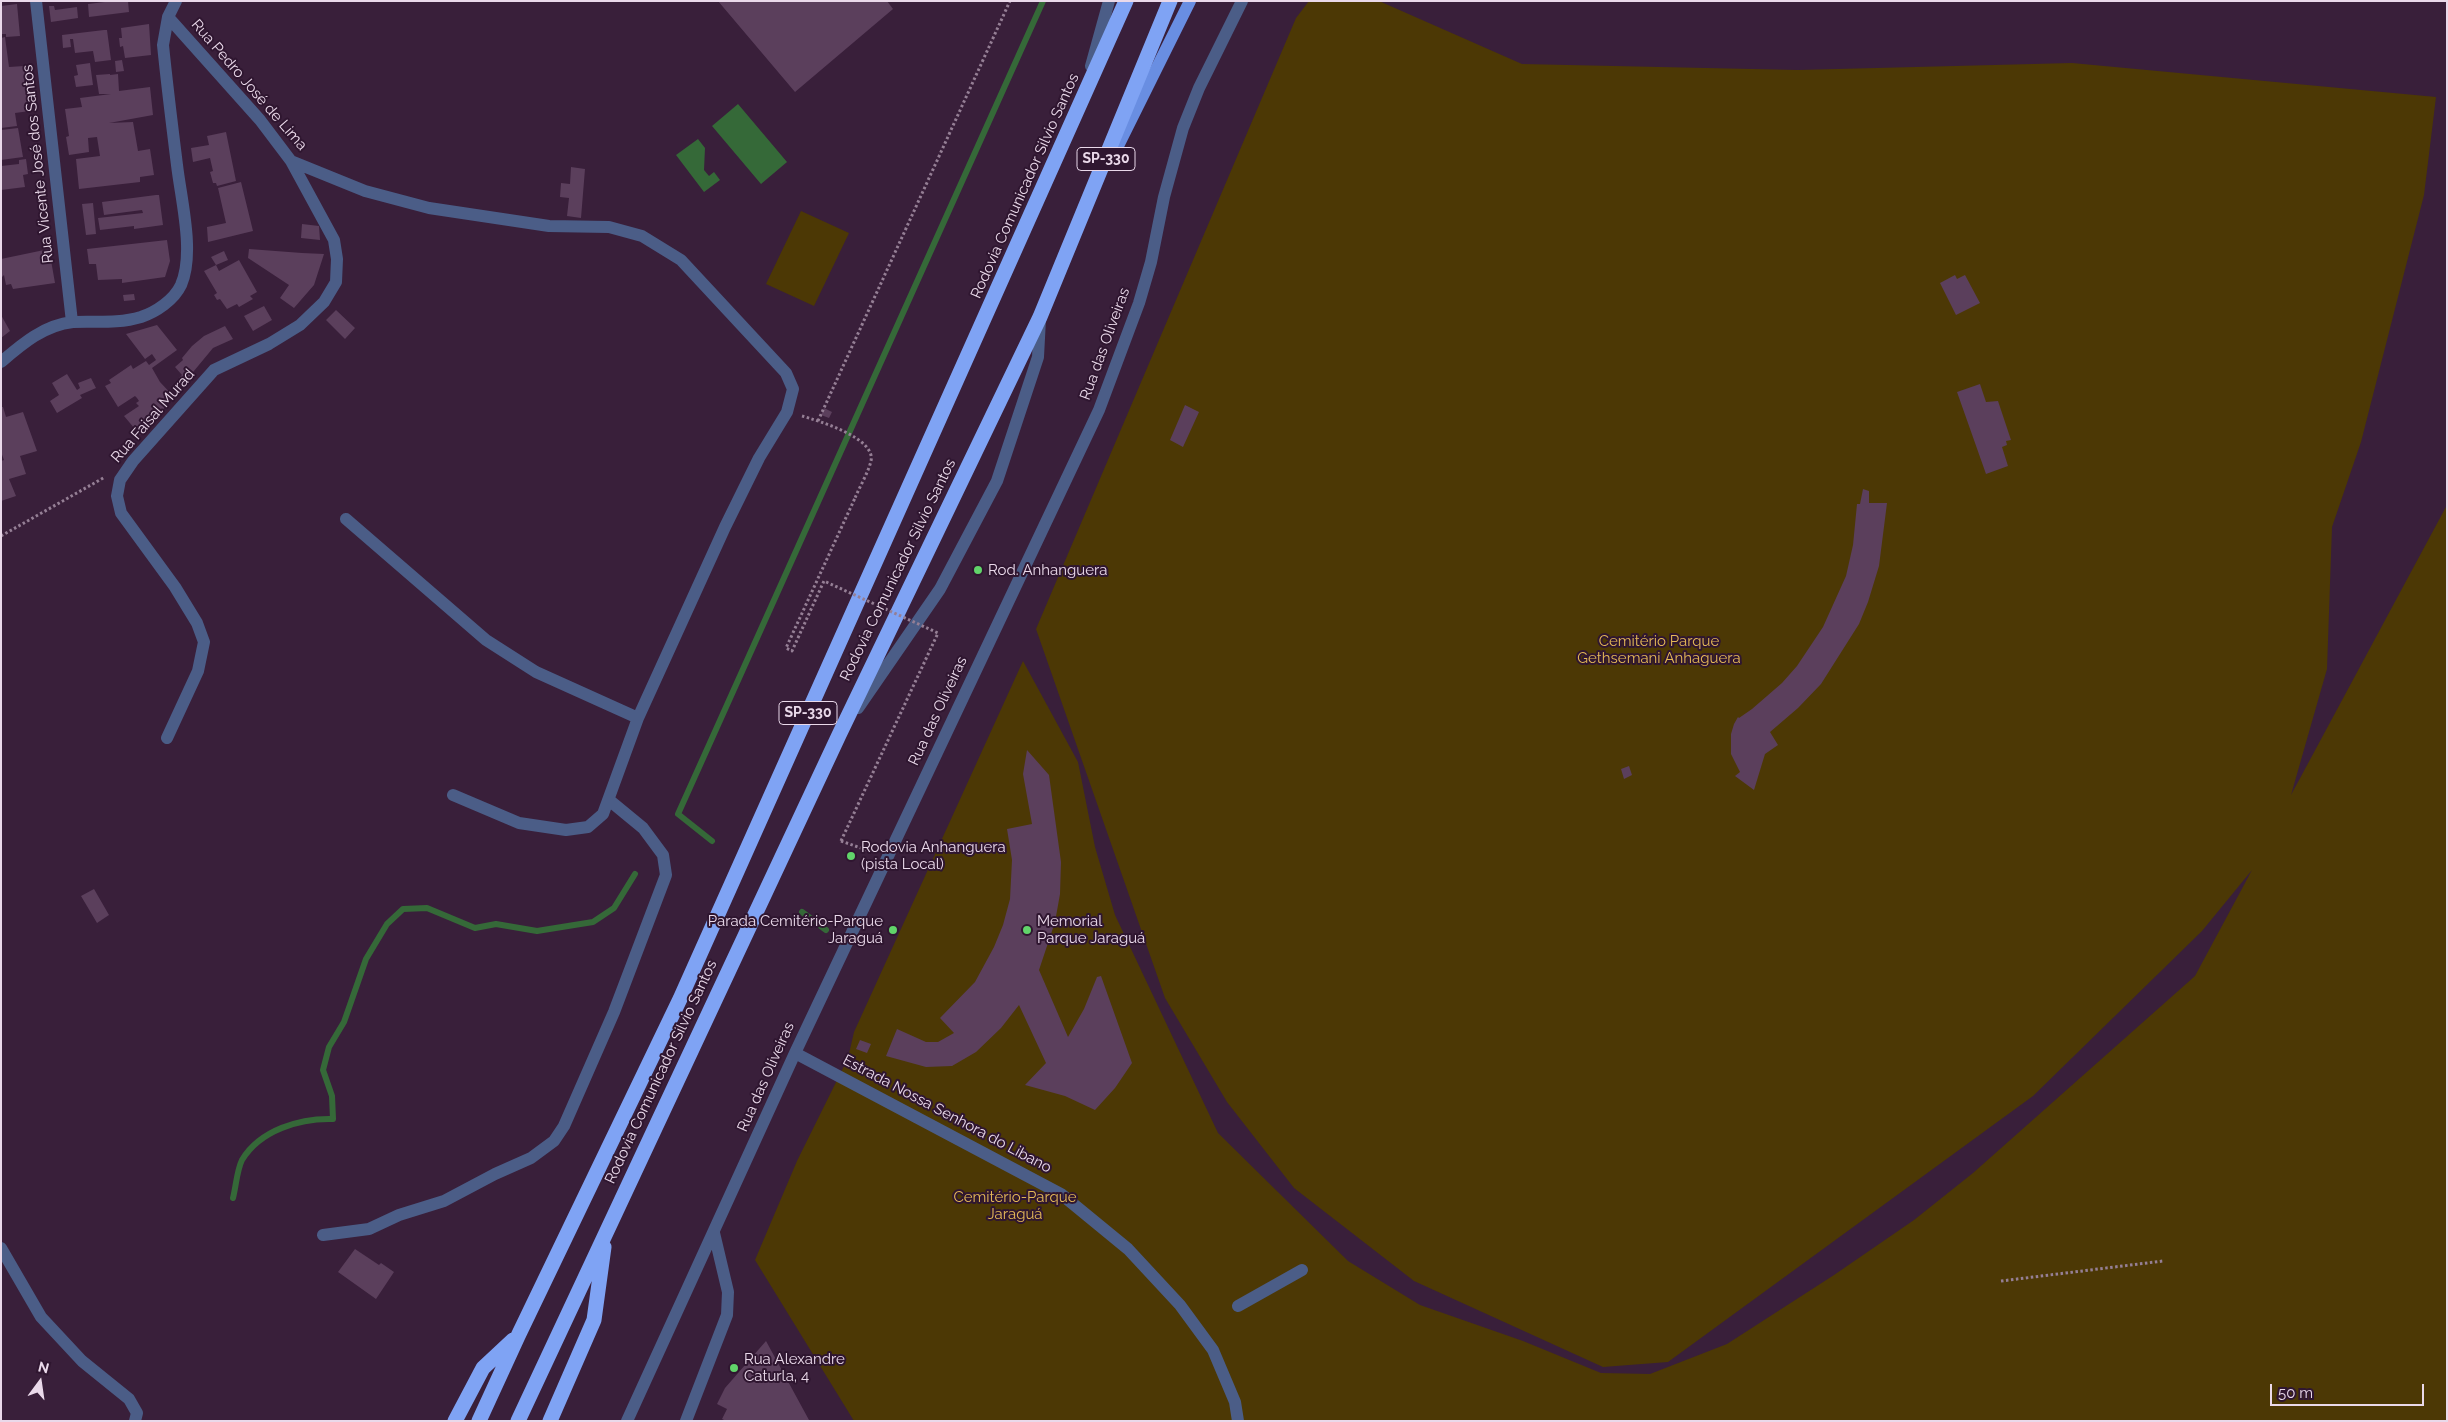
<!DOCTYPE html>
<meta charset="utf-8">
<style>
body{margin:0}
#map{position:relative;width:2448px;height:1422px;overflow:hidden;background:#391f3a;font-family:Raleway,sans-serif}
canvas{display:block}
.frame{position:absolute;inset:0;border:2px solid #ead9ea;pointer-events:none}
.north{position:absolute;left:15px;top:1357px;width:50px;height:50px;-webkit-text-stroke:4px #2f1630;paint-order:stroke;rotate:14deg;font-size:14px;font-weight:700;line-height:20px;text-align:center;color:#ead9ea}
.north::after{content:'';display:block;margin:auto;width:18px;height:22px;background:#ead9ea;clip-path:polygon(50% 0,100% 100%,50% 72%,0 100%)}
.scale{position:absolute;left:2270px;top:1384px;width:154px;height:22px;box-sizing:border-box;border:2px solid #ead9ea;border-top:0;padding-left:6px;font-size:15px;line-height:18px;white-space:nowrap;color:#ead9ea;-webkit-text-stroke:4px #2f1630;paint-order:stroke}
</style>
<div id="map">
<canvas width="2448" height="1422"></canvas>
<div class="frame"></div>
<div class="north">N</div>
<div class="scale">50 m</div>
</div>
<script>
const ctx = document.querySelector('canvas').getContext('2d');
ctx.lineJoin = 'round';
function fill(path, color) { ctx.fillStyle = color; ctx.fill(path, 'evenodd'); }
function strokePath(path, color, width, dash) { ctx.strokeStyle = color; ctx.lineWidth = width; ctx.lineCap = dash ? 'butt' : 'round'; ctx.setLineDash(dash || []); ctx.stroke(path); }
function label(font, color, halo, rows, align = 'center') {
  ctx.font = font + ' Raleway,sans-serif'; ctx.lineWidth = 4; ctx.setLineDash([]); ctx.textBaseline = 'middle'; ctx.strokeStyle = halo; ctx.fillStyle = color; for (const [text, x, y, turn = 0] of rows) {
    ctx.save(); ctx.translate(x, y); ctx.rotate((+turn || 0) * Math.PI / 180); ctx.textAlign = isNaN(turn) ? turn : align; if (halo) ctx.strokeText(text, 0, 0); ctx.fillText(text, 0, 0); ctx.restore();
  }
}
const green = new Path2D(`
 M1309,1H1379L1522,64L1798,70L2072,63L2436,97L2424,195L2361,442L2332,527L2327,669L2291,795L2447,505V1421H854L755,1260L797,1161L848,1058L854,1032L1023,661L1078,762L1095,847L1115,915L1218,1133L1348,1261L1420,1305L1523,1341L1601,1373L1650,1374L1727,1344L1834,1275L1914,1220L1973,1173L2195,976L2252,870L2202,931L2033,1096L1668,1362L1603,1367L1414,1281L1294,1188L1227,1102L1165,998L1036,629L1296,18Z
 M801,211L849,233L814,306L766,284Z`);
const water = new Path2D(`
 M738,104L787,162L761,184L712,126Z
 M698,139L705,148L704,170L709,176L714,172L720,180L704,192L676,155Z`);
const stream = new Path2D(`
 M712,841L678,814L1043,1
 M802,912L826,930
 M233,1198C236,1186 237,1170 242,1160C260,1130 300,1118 333,1119L332,1096L323,1070L329,1047L344,1022L366,959L387,924L403,909L427,908L475,928L496,924L537,931L568,926L593,922L614,908L635,874`);
const building = new Path2D(`
 M113,1H128L129,12L89,17L88,4Z
 M718,1H887L893,9L795,92Z
 M17,4L20,36L6,37V34H1V6Z
 M49,6H54L55,10L77,7L78,18L51,22Z
 M149,24L151,55L125,58L123,46L120,47L119,38H122L121,28Z
 M104,30H107L111,60L95,62L93,51L75,53L73,39H70L71,47L63,48L62,35Z
 M5,37L9,67L24,66L30,111L15,113L17,126L1,128V38Z
 M122,60L124,71L116,72L115,61Z
 M90,63L93,85L76,87L74,76L78,75L76,65Z
 M110,74V75L118,74L119,91L150,87L153,115L109,123L133,122L138,151L150,149L154,175L140,177V182L79,189L76,159L100,156L97,137L88,138L89,152L69,155L66,137L69,136L65,109L82,107L80,98L111,94H99L96,75Z
 M18,128L23,157L1,160V130Z
 M226,132L236,181L217,186L216,183H213L210,172L213,171L210,158L193,162L191,148L209,145L207,136Z
 M26,159L28,174L23,175L25,187L1,190V166L19,164V160Z
 M571,167L585,169L581,218L567,216L569,198L560,197L561,183L570,184Z
 M241,182L253,231L208,242L207,227L226,223L218,188Z
 M156,195H159L163,225L134,229V226L100,230L98,218L143,213L142,210L104,215L102,202Z
 M93,203L96,234L86,235L82,204Z
 M302,224L319,226L320,240L301,238Z
 M167,240L170,261L165,277L122,283V279L98,280L96,264H89L87,249Z
 M49,249L55,283L13,289L11,284L6,285L4,275L1,278V259Z
 M249,249L302,253L324,254L314,285L294,308L280,298L289,285L248,258Z
 M224,251L228,260L216,265L219,271L239,260L257,292L250,296L253,299L239,307L237,304L227,309L220,299L217,300L214,295L217,293L204,271L216,265L211,257Z
 M1955,275L1957,279L1965,275L1980,303L1956,315L1940,283Z
 M134,294L135,300L124,301L123,295Z
 M264,306L272,320L253,331L244,316Z
 M336,310L355,328L345,339L326,320Z
 M1,315L10,331L1,338Z
 M157,325L177,350L152,368L160,382L174,397L140,435L124,416L139,406L136,403L139,401L137,398L135,396L118,407L105,386L111,383L109,380L131,365L133,369L146,361L149,365L156,360L152,354L145,359L126,334Z
 M225,326L233,339L213,348L184,383L179,378L182,375L175,367L183,360L182,358L192,346L204,336Z
 M67,374L77,390L80,388L78,383L91,378L96,388L80,395L82,398L57,413L50,401L59,395L52,383Z
 M1980,384L1986,402L1998,401L2011,440L2006,441L2007,445L2002,447L2008,466L1986,474L1957,392Z
 M1185,405L1199,412L1183,447L1170,440Z
 M1,407H3L6,417L23,412L37,451L20,456L26,474L9,479L16,496L1,501V461L4,460L1,452Z
 M824,408L832,412L829,418L821,415Z
 M1863,489L1869,491V503H1887L1879,566L1868,602L1859,624L1821,684L1798,708L1770,732L1778,745L1765,754L1754,790L1735,776L1740,772L1731,754V734L1734,724L1738,717L1739,718L1752,709L1782,683L1797,666L1823,627L1846,576L1853,545L1857,504H1860Z
 M1027,750L1049,775L1061,862L1060,894L1055,922L1039,970L1068,1037L1084,1009L1097,977L1101,976L1132,1063L1115,1088L1095,1110L1065,1096L1025,1085L1046,1063L1019,1005L1001,1028L976,1052L952,1066L926,1067L886,1056L897,1029L926,1042H938L954,1033L940,1018L975,982L994,947L1003,925L1010,899L1012,860L1007,829L1032,824L1023,774Z
 M1629,766L1632,775L1624,779L1621,769Z
 M94,889L109,915L97,923L81,896Z
 M860,1040L871,1044L867,1053L856,1049Z
 M355,1249L379,1265L381,1263L394,1272L376,1299L338,1272Z
 M766,1341L809,1420V1421H726L722,1419L727,1409L717,1404L725,1388Z`);
const path = new Path2D(`
 M802,416C819,421 876,438 871,461C868,473 860,486 855,498
 M818,421L1010,1
 M1,536L105,477
 M841,841L872,852
 M2001,1281L2163,1261`);
const minor = new Path2D(`
 M36,1L72,322
 M168,17L260,120L291,161L365,191L429,208L549,226L609,227L642,236L681,260L786,373L793,389L787,412L759,458L725,527L638,718L603,814L588,827L566,830L519,823L453,795
 M1091,66L1109,1
 M1,362C22,344 44,325 73,322C95,321 118,324 141,317C156,312 174,300 181,285C195,253 181,200 177,165C172,125 167,85 163,45L168,17L176,1
 M346,519L486,640L536,672L638,718
 M858,708L940,589L997,481L1038,357L1040,319
 M167,738L198,671L204,642L197,623L175,587L121,513L117,496L120,480L133,461L214,370L269,344L300,325L324,302L336,282L337,259L334,240L291,161
 M795,1053L1061,1194L1128,1249L1180,1305L1213,1350L1235,1402L1238,1421
 M323,1235L369,1229L399,1215L444,1201L495,1174L531,1158L554,1141L564,1126L614,1012L666,875L663,855L643,828L609,800
 M1,1248L41,1317L82,1361L129,1399L137,1413L135,1421
 M1238,1306L1302,1270
 M627,1421L795,1053L1099,410L1139,303L1151,262L1164,197L1183,128L1199,88L1242,1
 M686,1421L727,1315L728,1292L714,1233`);
const major = new Path2D(`
 M1113,156L1190,1`);
const highway = new Path2D(`
 M455,1421L483,1368L513,1340
 M479,1421L518,1336L680,999L1126,1
 M518,1421L839,735L1040,317L1170,1
 M550,1421L594,1320L604,1247`);
const pathBridge = new Path2D(`
 M841,841L938,633L824,581L792,651L786,648L855,498`);
const markers = [
 [978,570,5,"#61d46a"],
 [851,856,5,"#61d46a"],
 [893,930,5,"#61d46a"],
 [1027,930,5,"#61d46a"],
 [734,1368,5,"#61d46a"]
];
const shields = [
 [1106,159,58],
 [808,713,58]
];
const shieldNames = [
 ["SP-330",1106,159],
 ["SP-330",808,713]
];
const streetNames = [
 ["Rua Pedro José de Lima",249,85,49],
 ["Rua Vicente José dos Santos",38,164,-96],
 ["Rodovia Comunicador Silvio Santos",1025,186,-66],
 ["Rua das Oliveiras",1105,344,-70],
 ["Rua Faisal Murad",153,416,-49],
 ["Rodovia Comunicador Silvio Santos",898,570,-64],
 ["Rua das Oliveiras",938,711,-65],
 ["Rodovia Comunicador Silvio Santos",661,1072,-65],
 ["Rua das Oliveiras",766,1077,-66],
 ["Estrada Nossa Senhora do Libano",947,1114,28]
];
const poiNames = [
 ["Rod. Anhanguera",988,570],
 ["Rodovia Anhanguera",861,847],
 ["(pista Local)",861,864],
 ["Parada Cemitério-Parque",883,921,"right"],
 ["Jaraguá",883,938,"right"],
 ["Memorial",1037,921],
 ["Parque Jaraguá",1037,938],
 ["Rua Alexandre",744,1359],
 ["Caturla, 4",744,1376]
];
const parkNames = [
 ["Cemitério Parque",1659,641],
 ["Gethsemani Anhaguera",1659,658],
 ["Cemitério-Parque",1015,1197],
 ["Jaraguá",1015,1214]
];
fill(green, '#4c3805');
fill(water, '#356938');
strokePath(stream, '#356938', 6);
fill(building, '#5b3f5c');
strokePath(path, '#957f95', 3, [2.5, 2.5]);
strokePath(minor, '#4b5d87', 12);
strokePath(major, '#698ee2', 12);
strokePath(highway, '#7fa3f4', 15);
strokePath(pathBridge, '#957f95', 3, [2.5, 2.5]);
for (const [x, y, r, color] of markers) { const dot = new Path2D(); dot.arc(x, y, r, 0, 2 * Math.PI); ctx.fillStyle = color; ctx.fill(dot); strokePath(dot, '#2f1630', 2); }
for (const [x, y, w] of shields) { const box = new Path2D(); box.roundRect(x - w / 2, y - 11.5, w, 23, 4); ctx.fillStyle = '#2f1630'; ctx.fill(box); strokePath(box, '#ead9ea', 1); }
label('bold 14px', '#ead9ea', null, shieldNames);
label('15px', '#ead9ea', '#2f1630', streetNames);
label('15px', '#ead9ea', '#2f1630', poiNames, 'left');
label('15px', '#e5b957', '#2f1630', parkNames);
</script>
